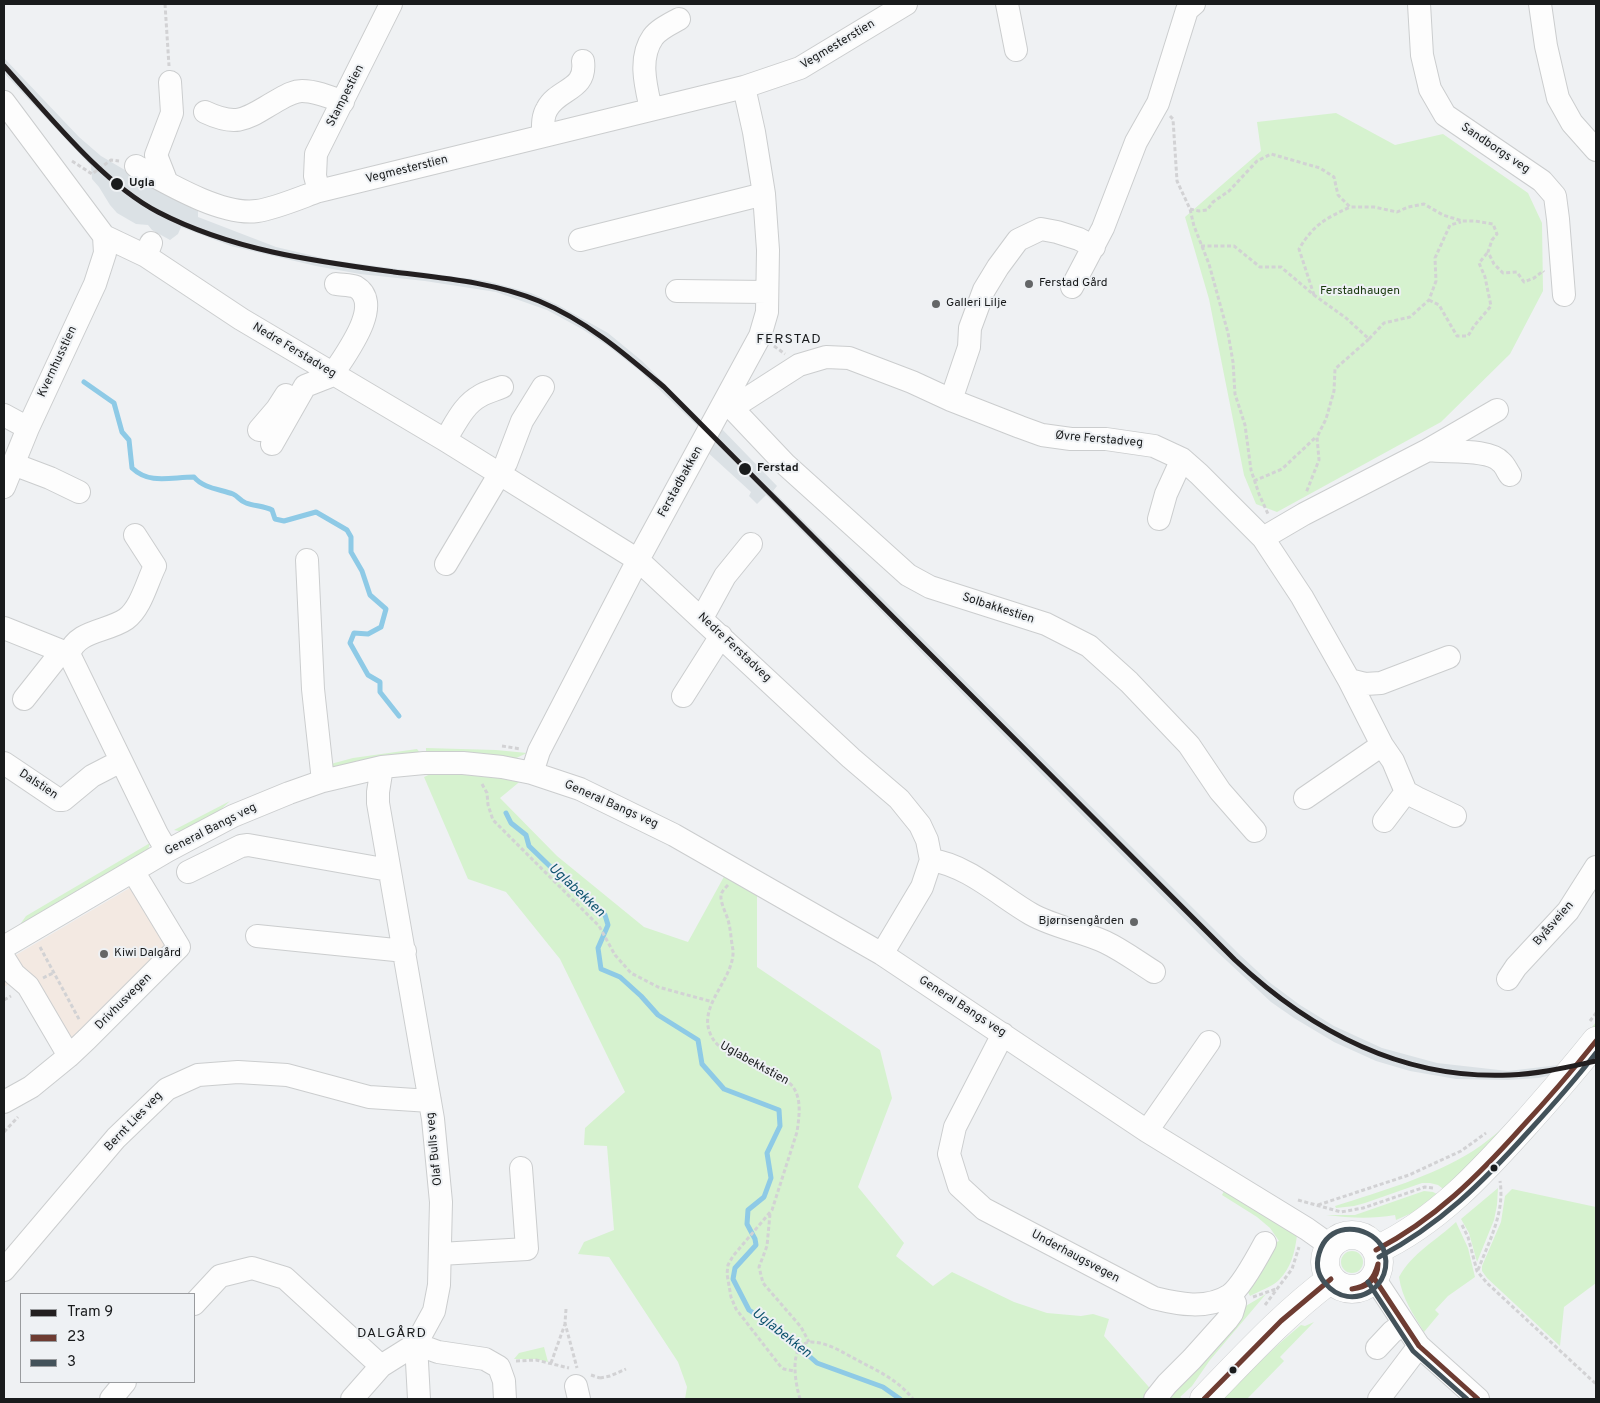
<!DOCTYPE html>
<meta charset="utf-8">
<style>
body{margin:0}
#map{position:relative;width:1600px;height:1403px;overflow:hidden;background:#eff1f3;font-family:Overpass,sans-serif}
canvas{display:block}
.frame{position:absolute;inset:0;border:5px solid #191b1c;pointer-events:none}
.legend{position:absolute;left:20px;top:1293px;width:175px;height:90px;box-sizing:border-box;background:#eef1f4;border:1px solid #999b9e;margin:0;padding:6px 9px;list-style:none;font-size:15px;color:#191b1c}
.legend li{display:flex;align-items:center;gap:10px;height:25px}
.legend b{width:25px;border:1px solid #999b9e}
</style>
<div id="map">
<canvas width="1600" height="1403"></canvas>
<div class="frame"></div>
<ul class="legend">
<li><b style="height:6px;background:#231f20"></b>Tram 9</li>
<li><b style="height:6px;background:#6e3c32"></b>23</li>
<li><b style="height:6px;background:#43525a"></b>3</li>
</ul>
</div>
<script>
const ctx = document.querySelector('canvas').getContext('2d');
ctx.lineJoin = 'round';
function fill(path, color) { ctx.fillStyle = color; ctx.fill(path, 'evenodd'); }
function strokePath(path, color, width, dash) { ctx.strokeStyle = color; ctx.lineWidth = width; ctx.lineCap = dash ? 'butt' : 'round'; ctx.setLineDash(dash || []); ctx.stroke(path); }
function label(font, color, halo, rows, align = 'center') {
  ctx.font = font + ' Overpass,sans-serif'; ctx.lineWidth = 4; ctx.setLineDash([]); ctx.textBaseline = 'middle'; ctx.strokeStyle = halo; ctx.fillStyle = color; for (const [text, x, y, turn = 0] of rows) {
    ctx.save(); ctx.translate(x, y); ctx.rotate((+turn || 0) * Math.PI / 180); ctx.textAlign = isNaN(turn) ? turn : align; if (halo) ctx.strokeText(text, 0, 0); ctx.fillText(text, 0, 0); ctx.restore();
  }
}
const commercial = new Path2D(`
 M150,876L187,943L69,1070L12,982L4,987V962Z`);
const built = new Path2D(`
 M4,58L79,137L101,156L164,193L198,211V217L276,247L331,260L487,281L531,293L558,305L608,333L642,361L714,433L719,426L777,486L773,491L879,595L1240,955L1269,982L1300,1005L1334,1026L1382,1048L1437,1063L1508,1071L1559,1065L1596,1056V1066L1538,1078L1508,1080L1456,1079L1410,1071L1376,1061L1334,1042L1294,1018L1271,1002L1213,948L766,495L757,504L749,496L751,492L705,450L711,439L641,372L608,346L582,329L547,310L496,292L425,281L360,274L316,266L231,246L181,227L178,234L170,240L152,230L148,225L136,224L117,213L110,205L99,187L92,179L91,166L4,73Z`);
const green = new Path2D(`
 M1336,113L1395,145L1443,134L1528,193L1542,223L1543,291L1510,354L1441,422L1277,512L1256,504L1244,475L1209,299L1185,217L1261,151L1257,122Z
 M426,748L496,750L527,753L512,760L426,755Z
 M417,749L420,753L331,771L327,765L353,758Z
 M435,772L523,779L500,798L557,856L644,927L688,942L726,873L757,890V967L880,1050L892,1098L858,1187L904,1243L896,1256L933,1286L952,1272L1014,1302L1047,1313L1081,1316L1093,1314L1109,1319L1104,1336L1155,1394L1152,1399H685L687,1387L678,1362L609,1257L578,1254L584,1242L614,1230L607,1146L584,1145L585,1128L625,1092L560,959L506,892L468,879L424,777Z
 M230,801L215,815L183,832L174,830Z
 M150,843L148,850L23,926L21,923L26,916Z
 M1596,1022V1029L1592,1034L1514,1123L1466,1172L1442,1193V1188L1438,1185L1430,1183H1422L1365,1203L1354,1206L1336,1208L1335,1206C1382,1191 1431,1177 1473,1151C1518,1122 1563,1064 1596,1022Z
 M1498,1188L1497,1205L1494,1220L1477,1262L1469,1233L1461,1219Z
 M1225,1189L1297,1235C1295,1252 1291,1268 1279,1280C1272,1287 1259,1291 1250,1296L1245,1287L1272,1244L1279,1241L1270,1228L1257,1217L1222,1195Z
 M1512,1189L1596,1207V1283L1564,1307L1560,1346L1487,1278L1482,1271V1266L1501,1222L1505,1196Z
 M1424,1191L1433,1192L1439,1195L1414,1212L1396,1220L1395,1215C1372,1219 1350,1218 1326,1215H1355Z
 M1456,1222L1468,1248L1475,1277L1448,1296L1435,1310L1439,1314L1424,1332C1413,1314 1402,1298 1399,1277C1412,1253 1437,1240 1456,1222Z
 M1341 1262a11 11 0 1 1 22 0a11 11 0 1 1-22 0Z
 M1266,1294L1210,1360L1192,1386L1180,1397L1183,1399H1161L1239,1310Z
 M1314,1322L1280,1357L1284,1361L1247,1399H1222C1248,1373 1273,1348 1301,1325L1305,1326Z
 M544,1347L548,1362L536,1359H514L519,1353Z`);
const stream = new Path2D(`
 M84,382L114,403L122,432L129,440L132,468C150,485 171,477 194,477C203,488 219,489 233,494C238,496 240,501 246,503C254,506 265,506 272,510L275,519L284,521L316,512L347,530L351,537V552L362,571L370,595L386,609L381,627L368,634L354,633L350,643L368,675L380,682V692L399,716
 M506,813L511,823L526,835L529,846L593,908L605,915L608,925L598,948L601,969L620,977L641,996L658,1015L698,1040L702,1064L724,1089L779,1110L780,1126L767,1153L771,1178L764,1197L748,1210L747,1224L755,1239L756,1245L735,1268L733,1279L749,1310L780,1330L817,1363L883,1387L900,1399`);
const path = new Path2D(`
 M165,4L169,66
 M1170,116L1173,119L1177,181L1190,209L1194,226L1209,264L1228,333L1233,362L1235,394L1245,425L1251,470L1259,494L1268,514
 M72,161L92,174L111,160L119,161
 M1190,209L1199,211L1207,210L1213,202L1229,191L1257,161L1271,154L1320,168L1334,177L1338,195L1350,207H1374L1397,212L1408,207L1424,204L1443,215L1462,221H1475L1493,224L1497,234L1492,240L1488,252L1494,264L1503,273L1517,272L1524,282L1534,278L1543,271L1544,272
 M1201,246H1234L1260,267H1281L1314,295L1346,318L1369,339L1335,369L1334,391L1326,419L1317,437L1319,460L1306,493
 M1314,295L1299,249C1314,224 1325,219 1350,207
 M1429,300L1439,305L1457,336H1468L1474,326L1491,306L1485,277L1479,263L1488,252
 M1369,339L1384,323L1410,317L1429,300L1436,281L1435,258L1450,225L1461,222
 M774,346L785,354
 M1254,481L1282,469L1316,437
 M502,746L521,749
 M482,784L487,793L488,805L493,820L599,926L615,955L631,973L658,987L713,1002
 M728,885C725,888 722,891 721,895C720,902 726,913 728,920C731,930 731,941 733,950C735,978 698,1005 710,1033C714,1044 723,1050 734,1056C745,1062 757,1068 768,1072C773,1074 778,1075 783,1078C803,1090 800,1111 797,1132L772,1210L733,1256L728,1265L727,1274L731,1297L736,1309L781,1367L784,1369L794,1371
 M40,947L80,1021
 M43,978L53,973
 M4,1000L11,996
 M1590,1021L1596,1013
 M4,1132L18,1117
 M1298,1200L1341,1212L1363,1208L1425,1187L1434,1188
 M1318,1205L1409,1175L1461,1151L1486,1133
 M770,1214L767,1246L759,1267L763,1283L801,1327L809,1342
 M1462,1225L1468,1237L1477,1271L1487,1283L1596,1384
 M1478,1270C1489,1241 1505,1213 1500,1181
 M1253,1297L1276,1289
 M1265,1305L1292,1269L1299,1247
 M566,1309L565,1323L577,1368
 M516,1361L536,1360L569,1368
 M551,1363L565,1324
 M591,1375L600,1378
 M600,1378L610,1376L626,1369
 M800,1399C796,1386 787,1343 811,1342C827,1342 844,1353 857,1360C878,1371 898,1380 913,1399`);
const minor = new Path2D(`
 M1007,4L1016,50
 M1419,4L1422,55L1430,89L1445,115L1542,181L1555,196L1558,219L1564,295
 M1540,4L1546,46L1558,98L1572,123L1596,150
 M4,102L104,236L146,256
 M651,109C646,87 638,58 653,37C659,29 670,24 679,19
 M205,112C241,129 249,116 280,99C287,95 294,91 302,91C316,91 330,97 343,102
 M543,136C543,127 542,117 547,109C558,88 587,91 583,61
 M136,166C167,183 222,216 257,211C274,209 302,197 319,191L744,87L800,68L906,4
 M167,183L156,155L172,113L170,82
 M319,191L315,176L316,154L391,4
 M580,240L764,194
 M151,243L146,256L241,319L445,440L638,560L851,758L899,799L920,825L927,840L931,860L922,887L882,954
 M1072,287L1103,228L1136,142L1158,103L1187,10L1194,4
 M677,291L767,292
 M951,400L969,347L970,328L984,290L998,267L1018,240L1041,229L1057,232L1079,239L1094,247
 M724,403L732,408L786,465L908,575L930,587L1046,624L1089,646L1129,682L1189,745L1220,791L1255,831
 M732,408L799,365L826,357L849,358L912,382L951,400L1020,427L1042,435L1071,439H1106L1154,446L1182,459L1199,474L1263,538L1302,597L1349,680L1382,745L1393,761L1406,792L1417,798L1455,816
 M4,415L28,428
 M259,430L277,409L286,395
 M445,440C455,425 463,405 480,396C486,392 495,390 502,387
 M272,444L305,386L328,377L333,374C344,356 385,304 356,287C351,285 342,285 336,284
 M1428,450C1446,453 1489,448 1501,462C1505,465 1507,471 1510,475
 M13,464L50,478L79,492
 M4,487L28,428L95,284L105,253L104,236
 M1159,519L1166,494L1182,459
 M1263,538L1304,514L1428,450L1497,410
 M307,560L313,689L323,781
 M446,564L506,463L522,421L543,387
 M702,618L725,576L751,544
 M4,628L69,654L157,834L167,851
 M69,654C77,630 107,632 126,619C141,608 147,582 155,566L135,535
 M1349,680L1365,684L1381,683L1449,657
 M683,696L721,636
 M24,699L62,651
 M4,763L59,800H63L92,776L121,761
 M532,773L539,751L638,560L760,336L767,312L768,250L764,194L754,132L744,87
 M1305,798L1382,745
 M1384,821L1406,792
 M931,860C967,865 1000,896 1031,914C1054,927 1081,931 1105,942C1122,950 1138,962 1154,972
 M188,872L241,846L248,845L389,870
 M257,936L405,951
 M4,947L167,851L233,816L289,793L323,781L382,767L424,763H463L502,767L532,773L580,789L674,835L882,954L1147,1131L1307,1229L1331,1246
 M4,958L14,974L28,986L69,1056L87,1039L179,947L133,871
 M1508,979L1516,967L1568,911L1596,867
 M1003,1034L955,1127L949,1154L959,1186L984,1209L1154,1298C1178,1304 1207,1310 1230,1295C1241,1287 1258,1256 1265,1243
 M4,1102L31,1087L69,1056
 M1147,1131L1209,1042
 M440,1254L527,1249L521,1168
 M4,1270L116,1138L167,1089L198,1075L238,1072L287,1075L369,1097L430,1101
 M1374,1278L1419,1346L1478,1399
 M194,1304L220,1276L252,1268L285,1278L381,1366
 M1377,1348L1392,1332L1403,1324
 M576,1386L579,1399
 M111,1399L125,1382
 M352,1399L381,1366L416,1344L434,1311L439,1285L441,1202L433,1119L378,803V792L382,767
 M419,1399L416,1344L438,1352L485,1359L499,1367L504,1381L505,1399
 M1155,1399L1167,1384L1192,1359L1227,1320L1232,1313L1235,1303L1230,1295
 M1379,1399L1419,1346`);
const major = new Path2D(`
 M1325 1262a27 27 0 1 1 54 0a27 27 0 1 1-54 0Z
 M1376,1250C1437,1222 1483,1171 1527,1122C1550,1096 1574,1069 1596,1041
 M1204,1399C1246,1356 1283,1315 1331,1279`);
const bus1 = new Path2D(`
 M1376,1250C1435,1219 1477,1177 1521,1128C1547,1100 1572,1071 1596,1041
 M1374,1278L1419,1346L1478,1399
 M1352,1289C1367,1288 1378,1279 1378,1264
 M1352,1289C1368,1286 1374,1279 1378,1264
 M1204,1399L1281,1321L1331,1279`);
const bus2 = new Path2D(`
 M1381,1245C1367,1225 1332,1222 1321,1248C1316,1260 1316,1273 1325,1283C1351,1315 1398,1286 1383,1248
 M1379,1257C1440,1225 1483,1182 1529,1131C1552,1106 1575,1080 1596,1053
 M1368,1282L1413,1351L1467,1399`);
const tram1 = new Path2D(`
 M4,66C47,113 102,183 158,212C231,250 313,261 394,272C442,278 493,282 539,301C587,321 625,354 664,387L1235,960C1312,1032 1402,1080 1510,1075C1539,1074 1568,1067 1596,1061`);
const markers = [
 [117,184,7,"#191b1c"],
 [1029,284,5,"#646667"],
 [936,304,5,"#646667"],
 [745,469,7,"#191b1c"],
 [1134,922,5,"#646667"],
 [104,954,5,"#646667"],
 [1494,1168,4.5,"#191b1c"],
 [1233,1370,4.5,"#191b1c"]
];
const streetNames = [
 ["Vegmesterstien",838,45,-31],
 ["Stampestien",346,96,-63],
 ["Sandborgs veg",1495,149,34],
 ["Vegmesterstien",407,170,-14],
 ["Nedre Ferstadveg",294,351,31],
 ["Kvernhusstien",58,362,-65],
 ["Øvre Ferstadveg",1099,440,5],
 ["Ferstadbakken",681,482,-61],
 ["Solbakkestien",998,609,18],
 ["Nedre Ferstadveg",734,648,43],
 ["Dalstien",38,785,33],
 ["General Bangs veg",611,805,24],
 ["General Bangs veg",211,830,-27],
 ["Byåsveien",1554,924,-49],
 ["Drivhusvegen",124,1002,-45],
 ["General Bangs veg",962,1007,33],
 ["Uglabekkstien",754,1064,29],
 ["Bernt Lies veg",134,1122,-46],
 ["Olaf Bulls veg",435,1149,-96],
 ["Underhaugsvegen",1075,1257,28]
];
const stopNames = [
 ["Ugla",129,184],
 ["Ferstad",757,469]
];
const poiNames = [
 ["Ferstad Gård",1039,284],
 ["Galleri Lilje",946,304],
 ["Bjørnsengården",1124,922,"right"],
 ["Kiwi Dalgård",114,954]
];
const parkNames = [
 ["Ferstadhaugen",1360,292]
];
const neighbourhoodNames = [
 ["FERSTAD",789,340],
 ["DALGÅRD",392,1334]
];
const waterNames = [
 ["Uglabekken",576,891,43],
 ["Uglabekken",781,1334,38]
];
fill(commercial, '#f3e9e2');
fill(built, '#dbe1e5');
fill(green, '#d6f2cf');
strokePath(stream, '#8ecae6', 5);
strokePath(minor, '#cbcdce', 24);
strokePath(major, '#cbcdce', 29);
strokePath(path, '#d2d2d4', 3, [4, 2.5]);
strokePath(minor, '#fdfdfd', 22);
strokePath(major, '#fdfdfd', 28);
strokePath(bus1, '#6e3c32', 5);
strokePath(bus2, '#43525a', 5);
strokePath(tram1, '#231f20', 5);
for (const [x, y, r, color] of markers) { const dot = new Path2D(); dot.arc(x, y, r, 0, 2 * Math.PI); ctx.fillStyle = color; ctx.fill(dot); strokePath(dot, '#eef1f4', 2); }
label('12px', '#191b1c', '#eef1f4', streetNames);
label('bold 12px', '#191b1c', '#eef1f4', stopNames, 'left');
label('12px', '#191b1c', '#eef1f4', poiNames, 'left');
label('12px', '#1b3a0f', '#eef1f4', parkNames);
ctx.letterSpacing = '1px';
label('14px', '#191b1c', '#eef1f4', neighbourhoodNames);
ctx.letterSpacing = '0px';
label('italic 14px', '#0f546f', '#eef1f4', waterNames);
</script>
